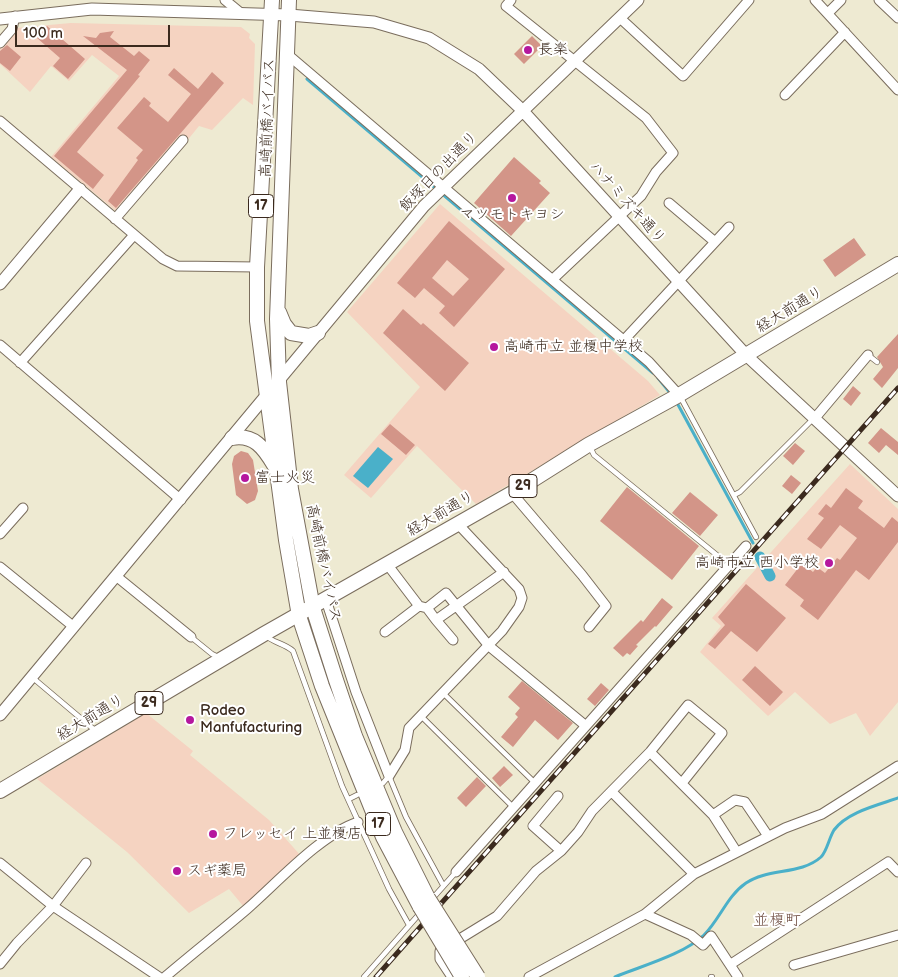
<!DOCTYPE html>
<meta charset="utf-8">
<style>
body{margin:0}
#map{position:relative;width:898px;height:977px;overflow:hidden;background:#eeead2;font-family:"Balsamiq Sans",sans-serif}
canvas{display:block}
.scale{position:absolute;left:15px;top:25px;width:155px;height:22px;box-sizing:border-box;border:2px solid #3b2a1e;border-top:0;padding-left:6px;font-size:15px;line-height:18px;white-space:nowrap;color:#3b2a1e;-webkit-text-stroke:4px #fff;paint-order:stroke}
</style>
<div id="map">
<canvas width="898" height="977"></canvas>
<div class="scale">100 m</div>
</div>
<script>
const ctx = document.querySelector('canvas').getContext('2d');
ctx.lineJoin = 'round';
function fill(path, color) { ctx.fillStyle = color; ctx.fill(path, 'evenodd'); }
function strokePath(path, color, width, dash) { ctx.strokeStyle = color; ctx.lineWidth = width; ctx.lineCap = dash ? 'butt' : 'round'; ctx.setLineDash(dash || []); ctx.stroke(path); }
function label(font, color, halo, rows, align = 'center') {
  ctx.font = font + ' "Balsamiq Sans","Klee One",sans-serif'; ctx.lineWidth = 4; ctx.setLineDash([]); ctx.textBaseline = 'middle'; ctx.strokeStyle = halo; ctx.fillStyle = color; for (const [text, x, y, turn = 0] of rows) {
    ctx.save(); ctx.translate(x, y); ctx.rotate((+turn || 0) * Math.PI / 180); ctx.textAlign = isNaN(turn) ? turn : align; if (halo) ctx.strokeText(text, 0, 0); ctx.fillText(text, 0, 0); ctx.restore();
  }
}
const built = new Path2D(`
 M71,23L241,27L250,34L249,38L255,44L253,105L243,98L212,130L199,126L186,142L179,138L116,211L51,157L119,76L92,55L69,81L51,66L30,92L0,64V48L16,28Z
 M440,204L648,381L660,395L476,504L417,446L371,498L344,475L420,387L347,312Z
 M850,464L898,509V702L870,736L856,713L830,724L795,692L768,716L700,652L721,626L712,618Z
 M146,713L193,751L190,755L269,820L301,856L244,907L229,889L189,913L127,852L37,779Z`);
const water = new Path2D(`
 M378,447L393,459L368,488L353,476Z`);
const stream = new Path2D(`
 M307,79L653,373
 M658,378L671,394
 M676,401L753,543
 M615,977C641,966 683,955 704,935C720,919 727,896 746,883C768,868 801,875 821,857C827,851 829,838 834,830C847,812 878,805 898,798`);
const canal = new Path2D(`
 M760,557L770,576`);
const building = new Path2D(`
 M47,26L85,59L68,79L53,66L60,58L37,38Z
 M114,31L110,37L134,56L139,51L150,60L138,75L140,76L77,152L104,175L93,189L54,156L127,70L83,36L96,38L100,33Z
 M532,36L542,46L524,64L514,54Z
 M7,45L21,57L10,71L0,63V51Z
 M174,68L198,89L212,72L224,83L116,208L108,201L138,160L136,158L143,150L117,128L144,97L151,103L149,106L168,122L191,94L168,75Z
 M514,157L541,181L539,183L550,193L511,236L474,203Z
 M449,221L505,269L454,327L439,313L445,306L424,288L415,298L397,283ZM447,260L469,279L453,296L432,278Z
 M854,238L866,255L835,277L823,260Z
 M403,309L421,325L423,323L469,363L445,391L383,333Z
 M898,334V368L882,388L873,379L883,367L877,357Z
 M853,386L861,393L851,406L843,399Z
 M390,424L415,445L406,455L381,434Z
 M881,428L898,442V455L886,445L879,453L868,443Z
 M795,443L805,451L793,465L783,456Z
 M241,451L248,453L253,460L258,491L255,500L247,504L236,495L232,464L234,456Z
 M791,475L801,483L792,494L782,486Z
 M627,487L699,546L672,580L600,521Z
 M846,488L863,501L858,508L884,528L892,517L898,522V542L869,580L856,570L818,620L800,606L804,600L785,585L802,563L813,572L817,567L825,573L837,558L840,560L857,538L840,525L821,549L807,539L824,518L818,514L826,504L831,508Z
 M690,492L718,515L700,536L672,513Z
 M746,584L786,618L757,652L731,631L715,649L708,644L725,625L718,617Z
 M662,598L673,607L656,627L655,626L636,645L638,646L630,655L627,653L623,657L613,648L641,620L643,622Z
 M755,666L783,692L770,706L742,680Z
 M522,681L573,723L558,740L535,720L513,747L501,737L518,717L515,714L520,708L508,697Z
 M601,683L609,690L595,706L587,699Z
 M504,766L513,775L500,787L492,778Z
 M477,777L486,786L466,807L457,798Z`);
const service = new Path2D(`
 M868,355L877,362
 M680,396L756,537
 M590,447L594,455L718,556
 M734,495L740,492L814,418
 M265,635C273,643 284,643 293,651L342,786L389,889L409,925
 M191,637L212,654L220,658
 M33,678L97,732
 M443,693L535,783
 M420,715L513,807
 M383,783L389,776L406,817L443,885
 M349,799L357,795
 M432,899L456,872
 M364,977L421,912
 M711,977H712`);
const minor = new Path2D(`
 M225,0L242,14
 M511,0L506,6L646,118L673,153L656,172L641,196L553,279
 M815,0L898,90
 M879,0L898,18
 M828,13L841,0
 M620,18L683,76L749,0
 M0,43L12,29L15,16
 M287,54L649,362L679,395
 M785,95L845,32
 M0,121L163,259L177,266L257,267
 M669,203L715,242
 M115,219L183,140
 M624,340L729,227
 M0,345L181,500
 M20,363L134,235
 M815,418L868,355
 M512,493L582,575L606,606L589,627
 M0,534L23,508
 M387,564L419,606L427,608L446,593L489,646L586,726
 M0,567L74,627
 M116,576L191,637
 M326,600L356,692L389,776
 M427,608L436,620L504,572
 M436,620L453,640
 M385,632L419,606
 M650,752L713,815L736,851
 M389,776L405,750L409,728L502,631L519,607L522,598L519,589L457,523
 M612,792L694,874
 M558,796L533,826L561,851
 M713,815L735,800L745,802L768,836
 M0,863L53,906L159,977
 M456,872L746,546
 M645,914L691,935L703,945L711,936L738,977
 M0,964L17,943L53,906L86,863
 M731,964L888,862L898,872
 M794,965L898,935
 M165,977C192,954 220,932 247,909C278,882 320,835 358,822
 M452,977L440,959V951L497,916L536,871L561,851L578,832L592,811L650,752L688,705L722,733L682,783
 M529,977L645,914L694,874L785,828L822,814L898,766`);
const tertiary = new Path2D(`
 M0,19L92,9L289,15L374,22L429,38L479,69L522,110L746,355L898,496
 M0,284L80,189
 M0,715L424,206L638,0`);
const primary = new Path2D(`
 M0,791L264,634L512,493L588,445L679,395L898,264`);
const trunk = new Path2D(`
 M272,0L257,267V321L286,540L299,616L322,686L383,837L420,907
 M289,0L277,319L279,382L291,489L313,608L336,680L355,736L395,832L428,898
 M279,312L284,324L291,333L309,336L318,333
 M232,438C254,434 264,448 274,465`);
const rail = new Path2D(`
 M376,977L898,388`);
const trunkBridge = new Path2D(`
 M428,898L478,977
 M420,907L462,977`);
const markers = [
 [528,50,5,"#b5179e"],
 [512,198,5,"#b5179e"],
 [494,347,5,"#b5179e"],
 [245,478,5,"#b5179e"],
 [829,563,5,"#b5179e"],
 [190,720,5,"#b5179e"],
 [213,834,5,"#b5179e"],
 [177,871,5,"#b5179e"]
];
const shields = [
 [261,206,25],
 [523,486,28],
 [149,703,28],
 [378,824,25]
];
const shieldNames = [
 ["17",261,206],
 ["29",523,486],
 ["29",149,703],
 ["17",378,824]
];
const poiNames = [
 ["長楽",538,50],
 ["マツモトキヨシ",512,215,"center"],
 ["高崎市立 並榎中学校",504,347],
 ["富士火災",255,478],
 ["高崎市立 西小学校",819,563,"right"],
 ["Rodeo",200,711],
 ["Manfufacturing",200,728],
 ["フレッセイ 上並榎店",223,834],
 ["スギ薬局",187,871]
];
const streetNames = [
 ["高崎前橋バイパス",268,118,-88],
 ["飯塚日の出通り",439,172,-46],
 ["ハナミズキ通り",627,203,48],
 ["経大前通り",790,310,-31],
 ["経大前通り",441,514,-30],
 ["高崎前橋バイパス",323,563,78],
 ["経大前通り",91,718,-31]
];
const neighbourhoodNames = [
 ["並榎町",777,921]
];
fill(built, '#f5d3c1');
fill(water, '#4ab0c9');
strokePath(stream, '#4ab0c9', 3);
strokePath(canal, '#4ab0c9', 11);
fill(building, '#d39588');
strokePath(service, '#7a6d5d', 6);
strokePath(minor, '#7a6d5d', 11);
strokePath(tertiary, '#7a6d5d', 13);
strokePath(primary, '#7a6d5d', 16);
strokePath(trunk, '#7a6d5d', 16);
strokePath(service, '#fff', 4.5);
strokePath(minor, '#fff', 9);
strokePath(tertiary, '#fff', 11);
strokePath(primary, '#fff', 14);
strokePath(trunk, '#fff', 14);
strokePath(rail, '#3b2a1e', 5);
strokePath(rail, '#fff', 3, [9]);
strokePath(trunkBridge, '#7a6d5d', 16, []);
strokePath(trunkBridge, '#fff', 14);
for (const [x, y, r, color] of markers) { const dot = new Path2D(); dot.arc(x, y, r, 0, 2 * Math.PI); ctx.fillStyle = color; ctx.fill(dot); strokePath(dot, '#fff', 2); }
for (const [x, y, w] of shields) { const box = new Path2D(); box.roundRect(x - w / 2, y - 11.5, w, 23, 4); ctx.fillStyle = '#fff'; ctx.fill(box); strokePath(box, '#3b2a1e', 1); }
label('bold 14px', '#3b2a1e', null, shieldNames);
label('15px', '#3b2a1e', '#fff', poiNames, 'left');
label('15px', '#3b2a1e', '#fff', streetNames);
label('16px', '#704f43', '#fff', neighbourhoodNames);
</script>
